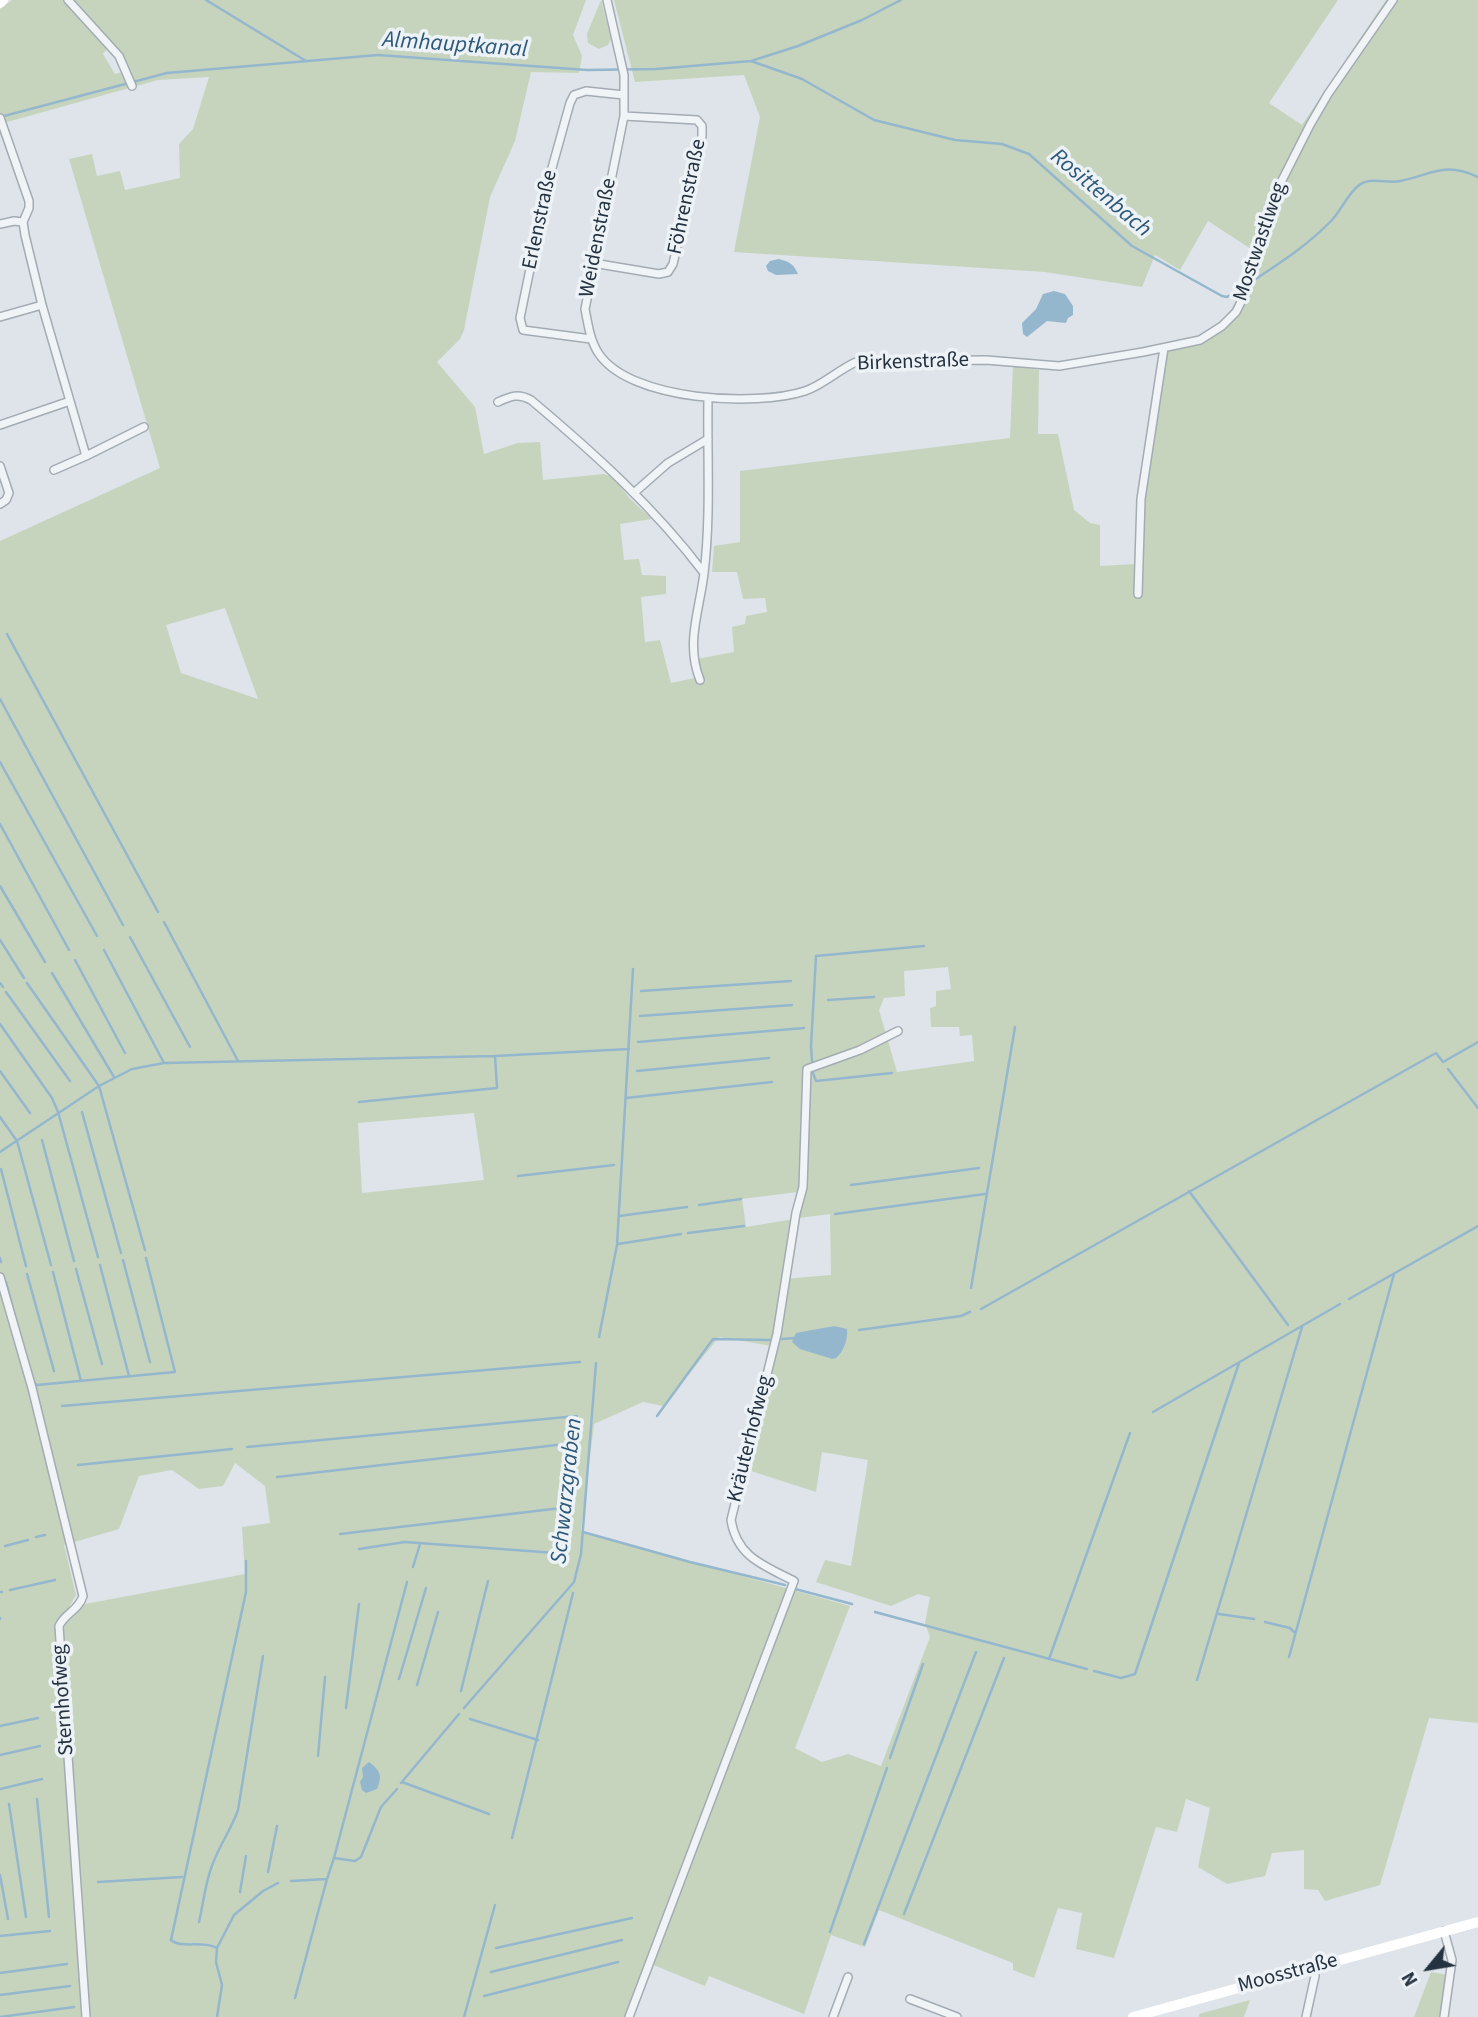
<!DOCTYPE html>
<meta charset="utf-8">
<style>
body{margin:0}
#map{position:relative;width:1478px;height:2017px;overflow:hidden;background:#dee4e9;font-family:"Source Sans 3",sans-serif}
canvas{display:block}
.north{position:absolute;left:1394px;top:1933px;width:70px;height:70px;-webkit-text-stroke:5px #edf2f6;paint-order:stroke;rotate:240deg;font-size:19px;font-weight:700;line-height:28px;text-align:center;color:#253341}
.north::after{content:'';display:block;margin:auto;width:24px;height:32px;background:#253341;clip-path:polygon(50% 0,100% 100%,50% 72%,0 100%)}
</style>
<div id="map">
<canvas width="1478" height="2017"></canvas>
<div class="north">N</div>
</div>
<script>
const ctx = document.querySelector('canvas').getContext('2d');
ctx.lineJoin = 'round';
function fill(path, color) { ctx.fillStyle = color; ctx.fill(path, 'evenodd'); }
function strokePath(path, color, width, dash) { ctx.strokeStyle = color; ctx.lineWidth = width; ctx.lineCap = dash ? 'butt' : 'round'; ctx.setLineDash(dash || []); ctx.stroke(path); }
function label(font, color, halo, rows, align = 'center') {
  ctx.font = font + ' "Source Sans 3",sans-serif'; ctx.lineWidth = 7; ctx.setLineDash([]); ctx.textBaseline = 'middle'; ctx.strokeStyle = halo; ctx.fillStyle = color; for (const [text, x, y, turn = 0] of rows) {
    ctx.save(); ctx.translate(x, y); ctx.rotate((+turn || 0) * Math.PI / 180); ctx.textAlign = isNaN(turn) ? turn : align; if (halo) ctx.strokeText(text, 0, 0); ctx.fillText(text, 0, 0); ctx.restore();
  }
}
const green = new Path2D(`
 M12,0H65L108,48L103,54L115,74L123,72L124,75L132,72L112,42L71,0H586L573,35L582,56L579,73L531,72L515,141L490,197L464,330L460,339L437,362L475,407L484,454L518,443L540,442L543,480L604,474L613,477L630,499L652,519L620,524L624,560L639,559L642,575L666,576V594L641,597L645,642L660,640L671,683L695,678L697,659L734,652L732,627L745,624L746,616L767,612L765,598L743,599L737,572H712L714,546L740,542V471L1010,438L1013,366L1039,370L1038,434H1058L1074,510L1090,523L1100,525V566L1135,564L1137,504L1160,360V344C1170,342 1183,342 1193,338C1237,322 1242,290 1251,249L1208,221L1180,270L1155,255L1142,287L1045,272L734,252L760,117L744,75L635,82L614,0H1338L1269,103L1302,125L1386,0H1478V1723L1429,1718L1380,1885L1325,1901L1318,1890L1304,1889V1850L1272,1853L1265,1876L1227,1884L1198,1867L1210,1808L1186,1799L1177,1832L1156,1827L1114,1958L1076,1949L1082,1913L1058,1908L1034,1978L1013,1970V1963L879,1910L865,1947L831,1935L804,2014L709,1976L705,1986L646,1962L625,2017H0V541L160,468L69,159L92,154L97,176L120,171L125,190L180,178L179,144L193,129L209,77L158,80L0,124V9ZM225,608L258,699L181,673L166,625ZM948,967L951,989L936,991V1006L930,1008L931,1027H959L960,1036L972,1035L974,1061L897,1072L879,1010L884,998L905,996L904,971ZM474,1113L484,1180L362,1193L358,1123ZM805,1191L799,1218L830,1214L831,1275L783,1279L794,1219L746,1227L742,1199ZM834,1326L832,1359L817,1354L813,1331ZM719,1337L778,1347L751,1471L816,1492L822,1452L868,1460L851,1566L825,1560L816,1582L891,1606L918,1594L930,1597L925,1623L930,1637L881,1766L848,1754L822,1762L795,1748L850,1606L581,1531L594,1424L643,1402L663,1406ZM235,1463L265,1486L270,1523L242,1527L245,1574L69,1607L76,1595L64,1545L119,1529L139,1476L172,1470L199,1489L223,1486Z
 M601,0L611,39L608,45L599,49L588,43L587,34Z
 M1431,1972L1448,1975L1441,2017H1414Z
 M1250,2000L1244,2017H1199V2014Z`);
const water = new Path2D(`
 M779,259C791,262 794,265 798,274L776,275L768,271L766,266L770,261Z
 M1054,291L1065,294L1073,306V315L1068,318L1066,323L1047,321L1027,337L1023,334L1022,323L1036,309L1043,294Z
 M834,1326L847,1329C848,1339 844,1351 836,1358L832,1359L800,1349L792,1342L796,1333Z
 M369,1762C380,1770 383,1776 377,1789L366,1793L362,1790L360,1782L363,1777L362,1768Z`);
const stream = new Path2D(`
 M206,0L306,61
 M751,61L802,79L874,120L955,140L1002,144L1029,154L1132,246L1222,296L1227,297L1245,286
 M0,117L167,73L378,55L587,70L656,69L751,61L798,46L862,20L901,0
 M1251,282C1280,263 1308,245 1332,220C1341,210 1348,194 1358,186C1369,176 1387,184 1400,181C1432,175 1443,161 1478,177
 M7,634L158,912
 M0,699L123,925
 M0,762L97,936
 M0,824L69,950
 M0,886L45,962
 M164,922L238,1061
 M130,937L190,1047
 M0,940L24,978
 M104,950L164,1063
 M75,960L125,1053
 M52,973L114,1077
 M0,983L3,987
 M27,983L99,1086L145,1250
 M641,991L791,981
 M6,992L70,1081
 M828,1000L874,997
 M640,1016L792,1005
 M0,1024L52,1098L58,1112L98,1257
 M638,1042L804,1028
 M812,1061L811,1046L816,956L924,946
 M1448,1069L1478,1108
 M0,1071L30,1113
 M637,1071L769,1058
 M813,1073L816,1081L892,1073
 M626,1098L772,1082
 M359,1102L497,1088L495,1056
 M82,1112L121,1253
 M0,1117L17,1141L51,1265
 M42,1140L74,1261
 M0,1152L99,1086L132,1069L164,1063L495,1056L629,1049
 M1,1169L26,1266
 M518,1176L614,1165
 M851,1185L979,1168
 M1189,1191L1288,1325
 M699,1205L741,1199
 M835,1214L985,1194
 M619,1216L687,1207
 M688,1233L744,1226
 M618,1244L681,1234
 M0,1258L1,1262
 M123,1260L150,1362
 M100,1265L129,1376
 M76,1269L102,1364
 M53,1272L81,1381
 M27,1274L54,1371
 M6,1282L17,1324
 M971,1288L1015,1027
 M1349,1299L1478,1226
 M981,1309L1436,1053L1443,1062L1478,1042
 M859,1330L961,1316L970,1312
 M599,1337L617,1245L633,969
 M782,1339L795,1338
 M32,1381L37,1385L175,1372L146,1258
 M62,1406L580,1362
 M1153,1412L1340,1304
 M657,1416L713,1339L771,1340
 M247,1447L577,1416
 M78,1465L232,1449
 M277,1477L574,1443
 M583,1532L690,1562L785,1585
 M340,1534L570,1507
 M36,1537L45,1535
 M5,1546L28,1540
 M359,1549L405,1542L556,1553
 M413,1567L420,1544
 M795,1589L852,1604
 M10,1590L55,1580
 M0,1592H2
 M875,1612L1087,1669
 M1219,1614L1254,1619
 M0,1619V1618
 M1265,1622L1290,1628L1294,1632
 M1289,1657L1394,1274
 M1049,1659L1130,1433
 M1094,1671L1121,1678L1135,1674L1239,1363
 M399,1679L426,1588
 M1197,1680L1302,1327
 M417,1685L438,1612
 M461,1691L488,1581
 M346,1708L359,1604
 M464,1708L574,1582L581,1554L596,1363
 M470,1719L538,1740
 M0,1726L38,1718
 M0,1755L40,1746
 M318,1756L325,1677
 M890,1758L923,1664
 M402,1782L489,1814
 M401,1783L459,1714
 M0,1789L42,1779
 M37,1799L49,1917
 M9,1804L26,1917
 M512,1838L573,1593
 M334,1858L407,1582
 M268,1872L277,1826
 M0,1875L8,1919
 M291,1881L327,1879L334,1858L355,1861L361,1857L381,1807L397,1789
 M98,1882L182,1877
 M240,1892L246,1856
 M904,1914L1004,1658
 M199,1922C204,1900 206,1877 216,1856C223,1840 232,1827 238,1810L263,1656
 M830,1932L887,1768
 M0,1936L50,1931
 M864,1944L976,1652
 M217,1948C203,1940 181,1949 171,1940L246,1592V1561
 M496,1948L632,1918
 M491,1972L622,1940
 M0,1973L67,1964
 M0,1995L70,1986
 M484,1996L618,1962
 M295,1998L327,1879
 M0,2017L74,2007
 M217,2017L222,1985L216,1962L217,1948L234,1915L263,1891L278,1883
 M464,2017L495,1905`);
const street = new Path2D(`
 M68,0L119,56L132,86
 M607,0L624,75V116L585,309C588,324 590,341 599,354C631,401 756,407 805,391C823,385 838,370 856,362L986,360L1059,366L1143,352L1200,340L1222,326L1236,312L1246,292L1256,247L1270,204L1310,125L1328,94L1393,0
 M0,118L29,201V208L23,222L25,235L42,305L86,456L144,427
 M0,224L14,221L23,222
 M593,263L659,274L668,272L673,264L702,136V126L697,120L624,116
 M0,317L42,305
 M591,339L523,330L520,318L547,186L570,103L574,95L586,91L624,95
 M498,402C511,396 518,393 531,400C594,453 654,507 704,573
 M0,425L70,401
 M0,466L9,493L6,500L0,504
 M54,470L86,456
 M635,492L668,463L708,439
 M1138,594L1141,499L1164,348
 M700,680C685,643 700,609 704,573C711,516 707,456 708,398
 M0,1277L32,1388L83,1596C79,1610 65,1613 59,1626L86,2017
 M1444,1931L1452,1960L1444,2017
 M910,1999L957,2017
 M629,2017L794,1581C763,1565 737,1557 731,1520L777,1334L796,1213L803,1187L807,1069L860,1050L898,1031
 M833,2017L848,1977
 M1306,2017L1315,1976L1314,1967`);
const secondary = new Path2D(`
 M0,3L3,0
 M1133,2017L1478,1922`);
const streetNames = [
 ["Föhrenstraße",688,197,-78],
 ["Erlenstraße",541,220,-78],
 ["Weidenstraße",599,238,-79],
 ["Mostwastlweg",1261,242,-71],
 ["Birkenstraße",913,363,-2],
 ["Kräuterhofweg",751,1439,-76],
 ["Sternhofweg",64,1700,-94],
 ["Moosstraße",1288,1974,-15]
];
const waterNames = [
 ["Almhauptkanal",455,46,4],
 ["Rosittenbach",1100,194,40],
 ["Schwarzgraben",568,1491,-84]
];
fill(green, '#c6d4be');
fill(water, '#95b7cd');
strokePath(stream, '#95b7cd', 2.5);
strokePath(street, '#a3abb3', 10);
strokePath(street, '#f1f4f7', 7);
strokePath(secondary, '#fff', 10);
label('21px', '#253341', '#edf2f6', streetNames);
label('italic 23px', '#2c5879', '#edf2f6', waterNames);
</script>
